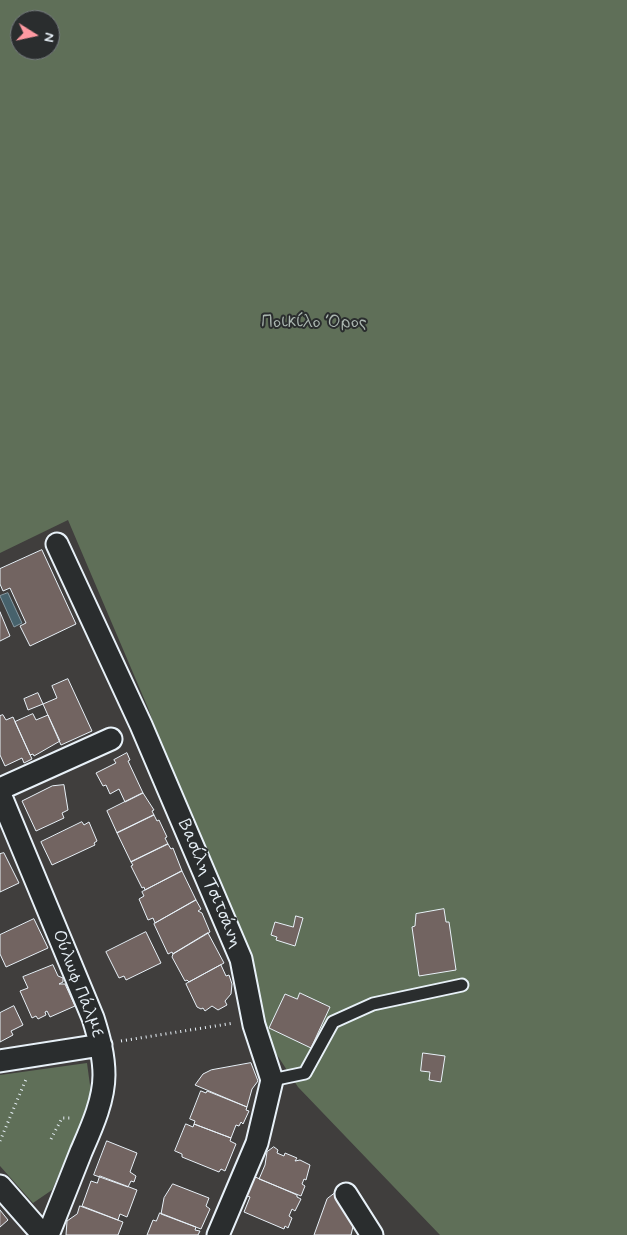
<!DOCTYPE html>
<meta charset="utf-8">
<style>
body{margin:0}
#map{position:relative;width:627px;height:1235px;overflow:hidden;background:#403e3d;font-family:Mynerve,sans-serif}
canvas{display:block}
.north{position:absolute;left:10px;top:10px;width:50px;height:50px;box-sizing:border-box;background:#2a2d2e;border:1px solid #767b7f;border-radius:50%;rotate:100deg;font-size:14px;font-weight:700;line-height:20px;text-align:center;color:#e8f1f8}
.north::after{content:'';display:block;margin:auto;width:18px;height:22px;background:#ff9aa2;clip-path:polygon(50% 0,100% 100%,50% 72%,0 100%)}
</style>
<div id="map">
<canvas width="627" height="1235"></canvas>
<div class="north">N</div>
</div>
<script>
const ctx = document.querySelector('canvas').getContext('2d');
ctx.lineJoin = 'round';
function fill(path, color) { ctx.fillStyle = color; ctx.fill(path, 'evenodd'); }
function strokePath(path, color, width, dash) { ctx.strokeStyle = color; ctx.lineWidth = width; ctx.lineCap = dash ? 'butt' : 'round'; ctx.setLineDash(dash || []); ctx.stroke(path); }
function label(font, color, halo, rows, align = 'center') {
  ctx.font = font + ' Mynerve,sans-serif'; ctx.lineWidth = 4; ctx.setLineDash([]); ctx.textBaseline = 'middle'; ctx.strokeStyle = halo; ctx.fillStyle = color; for (const [text, x, y, turn = 0] of rows) {
    ctx.save(); ctx.translate(x, y); ctx.rotate((+turn || 0) * Math.PI / 180); ctx.textAlign = isNaN(turn) ? turn : align; if (halo) ctx.strokeText(text, 0, 0); ctx.fillText(text, 0, 0); ctx.restore();
  }
}
const green = new Path2D(`
 M0,0H627V1235H440L298,1087L266,1038L148,708L68,520L0,553ZM20,20H50V50H20Z
 M87,1063L92,1100L52,1190L33,1203L0,1166V1075Z`);
const water = new Path2D(`
 M8,593L22,623L14,627L0,596Z`);
const building = new Path2D(`
 M42,550L76,624L30,646L20,626L26,623L10,588L3,591L0,584V569Z
 M0,612L10,636L0,641Z
 M68,679L92,731L61,745L43,704L57,698L52,686Z
 M38,693L43,704L28,710L24,699Z
 M33,714L36,720L48,715L60,741L34,756L33,754L30,755L15,722Z
 M3,715L6,720L13,717L32,759L24,763L22,758L5,766L0,755V716Z
 M127,753L130,760L128,761L143,793L125,802L119,789L110,794L106,785L103,786L96,773L116,763L114,760Z
 M64,785L68,810L62,813L64,818L36,831L22,801L52,786Z
 M143,793L154,810L152,811L154,815L117,833L107,811Z
 M154,815L157,821L159,820L167,837L165,838L168,844L131,862L117,833Z
 M82,822L84,825L89,822L97,841L94,843L95,845L52,865L41,842Z
 M168,844L171,849L173,848L182,871L145,890L144,887L142,888L131,866L133,865L131,862Z
 M4,853L19,883L0,892V854Z
 M182,871L196,900L155,923L153,918L148,920L139,899L144,896L142,892Z
 M196,900L201,909L198,911L202,913L210,932L173,954L172,952L168,954L154,924Z
 M444,909L446,922H449L456,970L419,976L412,927L415,926L416,914Z
 M296,916L303,918L295,946L276,940L277,937L271,935L275,922L293,927Z
 M34,919L48,948L6,967L0,954V935Z
 M146,932L161,963L126,980L124,976L119,978L106,952Z
 M208,933L224,963L189,982L187,980L185,981L172,957L173,954Z
 M53,965L58,976L63,978V982L59,984H65L75,1006L50,1017L47,1011L45,1012L46,1015L38,1019L36,1016L32,1018L20,991L28,988L23,977Z
 M221,965L226,976L229,975L232,984L231,994L225,1001L227,1005L218,1010L212,1006L205,1011L203,1008L201,1009L197,1007L186,984Z
 M300,993L330,1007L311,1048L269,1028L285,994L297,999Z
 M14,1006L23,1025L11,1031L13,1035L0,1042V1013Z
 M423,1053L445,1056L441,1082L429,1080L430,1072L421,1071Z
 M251,1063L258,1081L252,1089L247,1107L195,1085L203,1074L211,1070Z
 M201,1091L206,1093L207,1091L247,1107L246,1110L249,1111L243,1124L241,1122L239,1126L236,1125L231,1138L194,1124L195,1121L190,1119Z
 M186,1124L193,1127L194,1124L231,1138L230,1141L236,1144L225,1171L221,1169L219,1172L182,1157V1154L175,1151Z
 M107,1141L137,1153L130,1172L136,1176L134,1182L131,1181L128,1187L94,1175Z
 M274,1147L278,1150L277,1153L284,1156L285,1153L297,1158L295,1161L300,1160L310,1165L306,1180L304,1179L302,1184L305,1186L301,1196L259,1179L265,1165L267,1152Z
 M100,1176L137,1190L127,1217L120,1214L118,1220L82,1206L91,1181L97,1183Z
 M253,1176L297,1195V1197L301,1199L295,1211L292,1209L289,1216L292,1218L288,1228L285,1226L284,1229L244,1212L250,1197L245,1195Z
 M173,1184L209,1198L206,1206L210,1209L201,1229L161,1214L164,1198Z
 M335,1193L339,1194L355,1218L351,1235H314L327,1199Z
 M80,1206L123,1222L118,1235H66L67,1221L77,1214Z
 M0,1210L8,1220L0,1227Z
 M160,1213L196,1227L195,1230L200,1231L198,1235H147L153,1220L156,1221Z`);
const path = new Path2D(`
 M121,1041L234,1023
 M51,1139L62,1118H73
 M0,1141L27,1077`);
const lane = new Path2D(`
 M272,1080L305,1073L333,1022L373,1004L462,985`);
const street = new Path2D(`
 M57,544L141,725L241,959L254,1025L272,1080L257,1143L218,1235
 M0,789L111,739
 M0,794L93,1018C99,1037 104,1055 104,1075C104,1101 91,1129 81,1152C70,1180 59,1207 48,1235
 M0,1061L101,1045
 M0,1186L43,1235
 M346,1194L372,1235`);
const parkNames = [
 ["Ποικίλο Όρος",314,323]
];
const streetNames = [
 ["Βασίλη Τσιτσάνη",209,884,67],
 ["Ούλωφ Πάλμε",77,984,69]
];
fill(green, '#5f6f58');
fill(water, '#47626c');
strokePath(water, '#879ba4', 1);
fill(building, '#726461');
strokePath(building, '#e8f1f8', 1);
strokePath(lane, '#e8f1f8', 15);
strokePath(street, '#e8f1f8', 25);
strokePath(path, '#e8f1f8', 3, [1, 4]);
strokePath(lane, '#2a2d2e', 11);
strokePath(street, '#2a2d2e', 21);
label('18px', '#aab6b0', '#2a2d2e', parkNames);
label('18px', '#e8f1f8', '#2a2d2e', streetNames);
</script>
